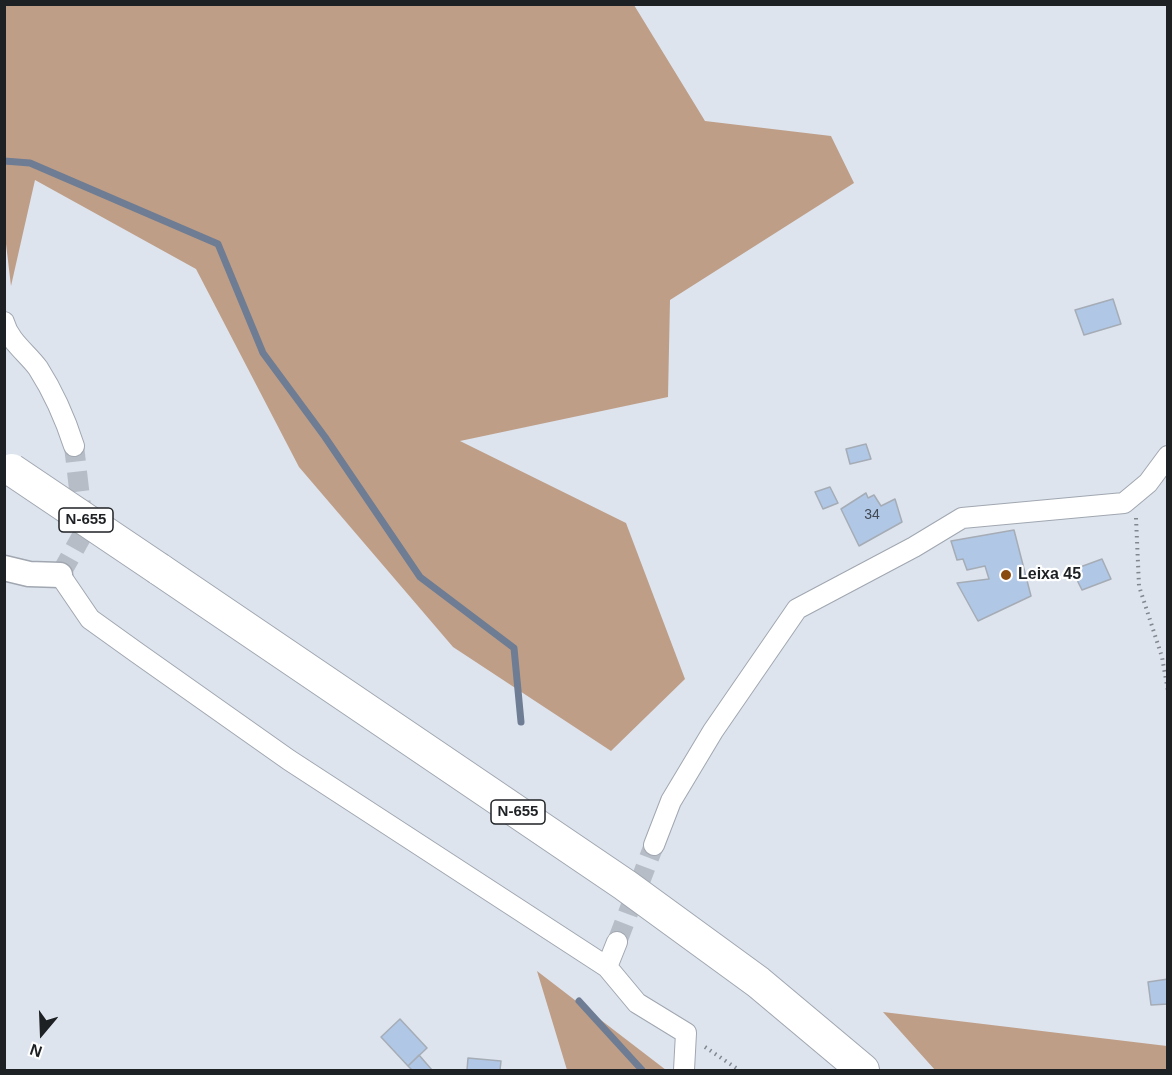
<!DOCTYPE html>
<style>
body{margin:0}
#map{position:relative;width:1172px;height:1075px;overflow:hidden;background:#dde4ee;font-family:Arial,sans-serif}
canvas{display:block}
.frame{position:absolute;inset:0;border:6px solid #1e2124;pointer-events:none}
.north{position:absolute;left:12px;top:1003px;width:60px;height:60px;-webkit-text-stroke:4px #fff;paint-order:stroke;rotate:199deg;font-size:16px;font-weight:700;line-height:24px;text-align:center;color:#1e2124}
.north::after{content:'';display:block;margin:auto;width:21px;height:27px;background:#1e2124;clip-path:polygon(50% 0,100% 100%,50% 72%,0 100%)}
</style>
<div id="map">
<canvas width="1172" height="1075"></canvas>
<div class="frame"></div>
<div class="north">N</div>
</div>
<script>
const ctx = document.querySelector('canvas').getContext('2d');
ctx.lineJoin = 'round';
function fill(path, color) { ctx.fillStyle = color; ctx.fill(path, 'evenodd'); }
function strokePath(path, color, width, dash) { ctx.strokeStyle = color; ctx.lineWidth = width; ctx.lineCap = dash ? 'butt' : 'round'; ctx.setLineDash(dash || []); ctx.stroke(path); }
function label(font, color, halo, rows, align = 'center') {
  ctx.font = font + ' Arial,sans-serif'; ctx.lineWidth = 4.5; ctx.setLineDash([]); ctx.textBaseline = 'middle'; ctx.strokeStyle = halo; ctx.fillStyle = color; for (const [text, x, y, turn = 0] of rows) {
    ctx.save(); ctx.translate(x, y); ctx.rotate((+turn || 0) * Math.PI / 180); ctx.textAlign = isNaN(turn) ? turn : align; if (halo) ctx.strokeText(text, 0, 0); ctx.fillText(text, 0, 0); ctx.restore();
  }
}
const forest = new Path2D(`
 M4,5H634L705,121L831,136L854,183L670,300L668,397L460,441L626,523L685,679L611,751L453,647L299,467L196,269L35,180L11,286L4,227Z
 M537,971L666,1070H567Z
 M883,1012L1167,1046V1070H935Z`);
const stream = new Path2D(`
 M4,161L30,163L218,244L263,353L325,437L420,577L514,648L521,722
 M579,1001L642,1070`);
const building = new Path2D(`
 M1113,299L1121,324L1084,335L1075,310Z
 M866,444L871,459L850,464L846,449Z
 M830,487L838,503L823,509L815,492Z
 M866,493L868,498L874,495L881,506L895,499L902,522L859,546L841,509Z
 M1014,530L1031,596L978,621L957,583L989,579L985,566L967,570L963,559L957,560L951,541Z
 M1102,559L1111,579L1082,590L1072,570Z
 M1168,979V1004L1151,1005L1148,982Z
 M400,1019L427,1048L408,1066L381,1037Z
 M419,1055L432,1070H412L408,1066Z
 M468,1058L501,1061L500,1070H467Z`);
const minorTunnel = new Path2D(`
 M60,575L84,532L74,446
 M617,942L654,845`);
const path = new Path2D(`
 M1136,518L1139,586L1162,657L1168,691
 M705,1047L739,1070`);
const minor = new Path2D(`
 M4,322C9,341 27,353 38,368C54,393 65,418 74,446
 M60,575L90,619L136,652L289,760L607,967L617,942
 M654,845L671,801L713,731L797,609L914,547L962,518L1124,503L1148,483L1168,456
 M607,967L637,1003L686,1033L684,1070`);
const tertiary = new Path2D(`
 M4,568L29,574L60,575`);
const trunk = new Path2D(`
 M159,569L625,885L758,982L863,1070`);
const trunkBridge = new Path2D(`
 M12,470L159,569`);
const markers = [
 [1006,575,6,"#894a0f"]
];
const numberNames = [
 ["34",872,515]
];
const shields = [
 [86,520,54],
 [518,812,54]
];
const shieldNames = [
 ["N-655",86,520],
 ["N-655",518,812]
];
const poiNames = [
 ["Leixa 45",1018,575]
];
fill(forest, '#bf9e87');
strokePath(stream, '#6e7d93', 7);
fill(building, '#b0c7e6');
strokePath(building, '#a5acb5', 1.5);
strokePath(minorTunnel, '#b7bdc6', 20, [20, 10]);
strokePath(minor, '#a0a7b0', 22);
strokePath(tertiary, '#a0a7b0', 27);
strokePath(trunk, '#a0a7b0', 34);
strokePath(path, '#82878e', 4, [1.5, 4.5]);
strokePath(minor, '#fff', 20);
strokePath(tertiary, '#fff', 24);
strokePath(trunk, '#fff', 32);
strokePath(trunkBridge, '#a0a7b0', 34, []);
strokePath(trunkBridge, '#fff', 32);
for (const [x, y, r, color] of markers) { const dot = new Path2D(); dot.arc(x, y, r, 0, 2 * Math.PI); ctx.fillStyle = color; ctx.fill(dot); strokePath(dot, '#fff', 2); }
label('14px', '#424a54', null, numberNames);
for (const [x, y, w] of shields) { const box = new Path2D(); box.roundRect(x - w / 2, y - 12, w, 24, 4.5); ctx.fillStyle = '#fff'; ctx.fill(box); strokePath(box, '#1e2124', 1.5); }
label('bold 15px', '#1e2124', null, shieldNames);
label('bold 16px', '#1e2124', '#fff', poiNames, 'left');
</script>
